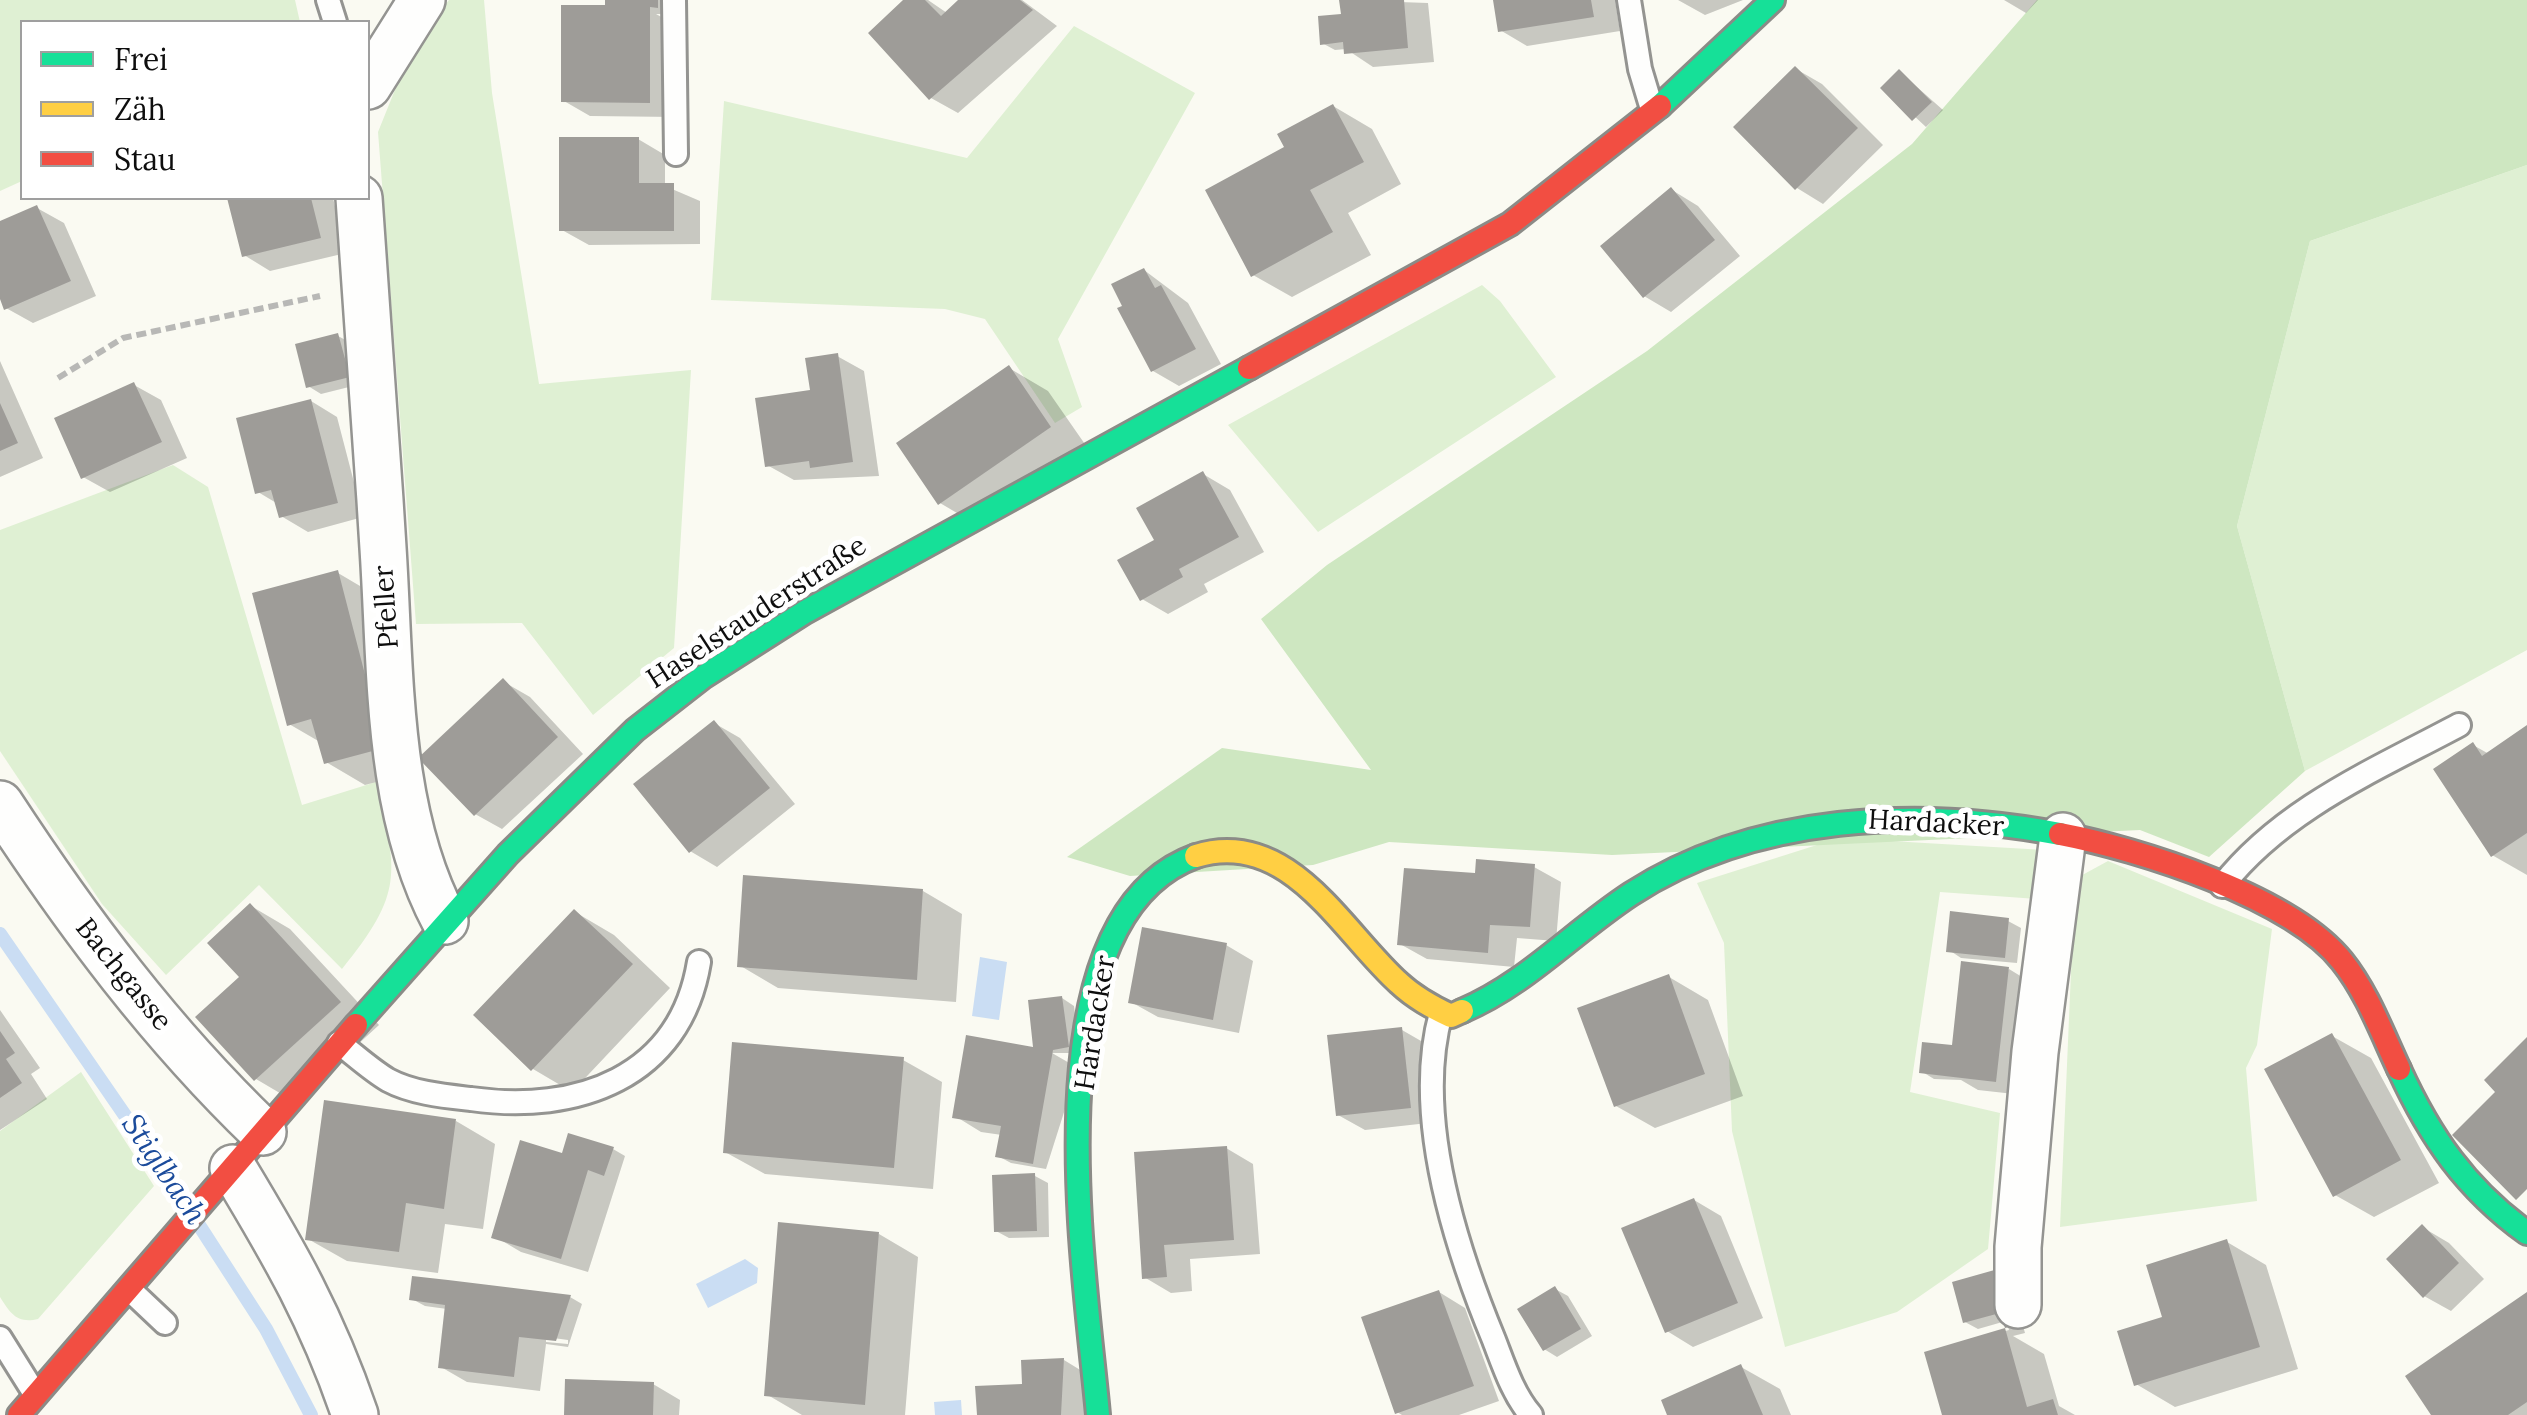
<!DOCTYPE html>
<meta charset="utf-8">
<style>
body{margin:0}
#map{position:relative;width:2527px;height:1415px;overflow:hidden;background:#fafaf2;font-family:Lora,serif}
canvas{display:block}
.legend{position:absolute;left:20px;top:20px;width:350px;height:180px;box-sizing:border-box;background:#fff;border:2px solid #9f9f9f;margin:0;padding:12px 18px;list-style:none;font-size:30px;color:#0e0e0e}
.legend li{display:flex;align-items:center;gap:20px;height:50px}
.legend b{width:50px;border:2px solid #9f9f9f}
</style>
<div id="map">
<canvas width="2527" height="1415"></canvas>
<ul class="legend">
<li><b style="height:12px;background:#16e098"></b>Frei</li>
<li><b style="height:12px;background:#ffcf43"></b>Zäh</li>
<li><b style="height:12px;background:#f24e42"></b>Stau</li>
</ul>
</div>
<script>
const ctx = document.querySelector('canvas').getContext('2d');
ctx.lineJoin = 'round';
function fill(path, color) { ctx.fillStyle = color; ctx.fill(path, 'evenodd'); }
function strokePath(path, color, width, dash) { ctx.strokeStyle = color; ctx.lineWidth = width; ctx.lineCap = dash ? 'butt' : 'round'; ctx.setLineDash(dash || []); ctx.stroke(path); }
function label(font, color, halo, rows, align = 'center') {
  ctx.font = font + ' Lora,serif'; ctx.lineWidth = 10; ctx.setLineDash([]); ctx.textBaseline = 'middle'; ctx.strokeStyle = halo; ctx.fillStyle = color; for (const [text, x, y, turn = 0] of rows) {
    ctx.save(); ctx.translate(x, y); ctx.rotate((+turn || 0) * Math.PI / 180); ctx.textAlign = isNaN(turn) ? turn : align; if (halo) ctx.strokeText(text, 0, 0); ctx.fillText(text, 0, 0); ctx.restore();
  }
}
const green = new Path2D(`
 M0,0H295L300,22H22V181L0,191Z
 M449,0H484L492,93L539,384L691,370L674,648L593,715L522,623L416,624L378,132L413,45Z
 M1074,26L1195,93L1058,339L1082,407L1055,423L985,319L945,309L711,300L724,101L967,158Z
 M2527,165V650L2305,771L2237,526L2310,241Z
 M1482,285L1500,301L1556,377L1318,532L1228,425Z
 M173,465L208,487L302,805L376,782C398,873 404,893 342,969L259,885L166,975L102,904L0,751V530Z
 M1839,838L2045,850L2037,899L1940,892L1910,1092L2000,1113L1988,1249L1897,1312L1785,1347L1732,1131L1724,943L1697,883Z
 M2108,861L2272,929L2257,1045L2246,1068L2257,1201L2060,1227L2075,879Z
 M81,1072L154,1186L38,1319C17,1324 10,1313 0,1297V1131Z`);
const forest = new Path2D(`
 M2037,0H2527V165L2310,241L2237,526L2305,771L2209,857L2140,830L1612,855L1389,842L1313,865L1130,876L1067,857L1222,748L1371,770L1261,619L1327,565L1647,351L1912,144Z`);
const water = new Path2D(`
 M980,957L1007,962L999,1020L972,1016Z
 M745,1259L758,1268L757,1283L708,1308L696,1284Z
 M961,1400L962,1415H935L934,1402Z`);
const shadow = new Path2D(`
 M607,0H671L670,14H656L676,25V117L590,116L564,101Z
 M907,0H928L947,13L961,0H1022L1057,26L958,113L931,98Z
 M1342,0L1428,3L1434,62L1373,67L1346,49L1335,50L1322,43L1344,19Z
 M1496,0H1615L1620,31L1527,46L1500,30Z
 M1678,0H1743L1705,15Z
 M2004,0H2038L2026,13Z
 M1796,69L1822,84L1883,145L1823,204L1797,188Z
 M1900,72L1943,110L1926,127L1884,88Z
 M1333,106L1372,129L1401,184L1348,213L1371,255L1292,297L1253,275L1288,148Z
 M638,139L665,155V186L700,201V244L589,245L562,230Z
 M1672,190L1698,206L1740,256L1671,312L1644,296Z
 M230,198H333L346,253L270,271L244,255Z
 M37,208L64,223L96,296L33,323L6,308L0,293V224Z
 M1144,270L1188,303L1221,364L1179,386L1153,371Z
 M338,336L351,343L361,384L321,394L308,386Z
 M837,356L864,371L879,476L794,480L767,465Z
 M0,361L43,458L0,477Z
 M1009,368L1048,391L1089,450L979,526L940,503Z
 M134,385L161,400L187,458L110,492L83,477Z
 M311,401L337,417L363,517L308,532L281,516L278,504L258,492Z
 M1203,474L1230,490L1264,552L1204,584L1208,592L1168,614L1142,599L1157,541Z
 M338,573L377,596L422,770L365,785L326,762L320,742L289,724Z
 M504,682L530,697L583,754L502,829L475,814Z
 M714,723L740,738L795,804L717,867L690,851Z
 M2527,728V875L2492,855L2473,745L2489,754Z
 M1534,867L1561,882L1556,941L1517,938L1514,967L1427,959L1400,944L1477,876Z
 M923,891L962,914L956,1002L778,988L739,965Z
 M251,906L290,929L379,1025L295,1102L256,1079L199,1017L243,977Z
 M575,912L614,935L670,988L572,1092L533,1069L476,1015Z
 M2008,921L2021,928L2017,963L1961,958L1949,950Z
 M1226,945L1253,961L1239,1033L1158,1017L1131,1002Z
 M2009,969L2035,985L2023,1095L1978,1090L1961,1080L1934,1079L1921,1071L1954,1048Z
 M1669,977L1708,1000L1743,1096L1655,1128L1616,1106Z
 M1062,998L1074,1006L1080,1053H1052L1078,1068L1046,1169L1011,1163L998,1156L1002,1135L981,1132L955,1116L1036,1050Z
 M0,1010L40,1068L31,1074L47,1099L0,1130Z
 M1402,1030L1428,1045L1437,1122L1365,1130L1338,1115Z
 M2332,1036L2371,1058L2439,1183L2374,1217L2335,1195Z
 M903,1060L942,1082L933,1189L765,1174L725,1152Z
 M456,1121L495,1144L483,1229L445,1224L438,1273L347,1261L308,1239Z
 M1226,1148L1253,1164L1260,1254L1190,1259L1192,1291L1171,1293L1144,1277L1136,1154Z
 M613,1149L625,1156L588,1272L521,1252L494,1236L574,1159Z
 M1035,1176L1048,1183L1049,1237L1009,1238L996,1231Z
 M1694,1200L1721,1216L1763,1318L1693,1347L1667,1331Z
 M2422,1227L2449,1243L2484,1279L2451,1311L2424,1296Z
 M879,1234L918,1257L905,1415H802L766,1394Z
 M2227,1242L2266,1265L2298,1369L2175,1407L2136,1384Z
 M2010,1279L2025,1333L2013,1336L2044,1354L2059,1406L2075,1415H1944L1927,1353L2009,1330L2006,1321L1978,1329L1965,1322Z
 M1555,1289L1568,1296L1592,1336L1557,1357L1544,1349Z
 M1439,1292L1465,1308L1499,1401L1459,1415H1402L1397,1412Z
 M2527,1295V1415H2434Z
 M570,1297L582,1304L568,1347L546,1344L540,1391L467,1382L441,1367L447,1309L425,1306L412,1299ZM546,1337L568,1340V1344L546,1342Z
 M1064,1360L1090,1376V1415H979Z
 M1741,1367L1780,1389L1791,1415H1670Z
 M653,1384L680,1400L679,1415H567Z`);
const stream = new Path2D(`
 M0,934L186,1204
 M197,1222L266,1329L311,1415`);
const building = new Path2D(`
 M605,0H658V8L650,7V103L561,102V5H605Z
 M903,0H925L941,16L958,0H1020L1033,10L929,100L868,33Z
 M1339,0H1404L1408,48L1344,54L1343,42L1320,45L1318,16L1341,14Z
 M1493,0H1591L1594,17L1498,32Z
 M1795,66L1858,128L1795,190L1733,127Z
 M1899,69L1932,102L1912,121L1880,88Z
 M1333,104L1364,162L1310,190L1333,232L1251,277L1205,190L1284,147L1277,134Z
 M559,137H639V183H674V231H559Z
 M1671,187L1715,240L1643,298L1600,246Z
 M227,198H311L321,238L242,257Z
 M37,205L71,281L4,310L0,299V221Z
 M1144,268L1155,288L1161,285L1196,349L1151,372L1117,308L1122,306L1111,284Z
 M338,333L350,377L306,388L295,344Z
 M838,353L853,462L810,468L809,461L765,467L755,398L810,390L805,358Z
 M1009,365L1051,427L938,505L896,443Z
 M134,382L162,442L81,479L54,418Z
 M311,399L338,503L279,518L271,490L255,494L236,418Z
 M0,403L18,443L0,451Z
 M1203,471L1239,537L1179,569L1183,577L1140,601L1117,560L1154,540L1136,508Z
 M338,570L384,748L324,764L311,719L287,726L252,593Z
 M503,678L558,737L474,816L418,758Z
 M714,720L770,788L689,853L633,784Z
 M2527,725V833L2491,857L2433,769L2473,742L2482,756Z
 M1476,859L1535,864L1530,927L1490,925L1488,953L1397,945L1404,868L1475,873Z
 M743,875L923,889L917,980L737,967Z
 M250,903L341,1002L254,1081L195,1017L239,977L207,943Z
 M574,909L633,964L531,1071L473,1015Z
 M1950,911L2009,918L2005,958L1946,952Z
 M1142,927L1227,943L1213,1020L1128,1003Z
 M1961,961L2009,967L1996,1082L1919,1073L1922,1042L1952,1045Z
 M1669,974L1705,1074L1614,1107L1577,1008Z
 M1062,996L1069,1047L1053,1050L1033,1164L995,1157L1001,1126L952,1118L966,1035L1033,1047L1028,1000Z
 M1402,1027L1411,1108L1336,1116L1327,1035Z
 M0,1031L15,1053L6,1059L22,1083L0,1098Z
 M2332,1033L2401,1160L2333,1197L2264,1069Z
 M2527,1037V1189L2516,1200L2452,1135L2495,1092L2484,1080Z
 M732,1042L904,1057L894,1168L723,1153Z
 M324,1100L456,1119L444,1209L406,1203L399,1252L305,1240Z
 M568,1133L614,1147L604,1176L588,1170L561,1259L491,1238L520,1140L562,1153Z
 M1227,1146L1234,1240L1164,1245L1167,1277L1142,1279L1134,1152Z
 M1035,1173L1037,1231L994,1232L992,1175Z
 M1694,1198L1738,1303L1665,1333L1621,1228Z
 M778,1222L879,1232L865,1405L764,1396Z
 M2422,1224L2459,1263L2423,1298L2386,1259Z
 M2227,1239L2260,1347L2134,1386L2117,1331L2162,1317L2146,1265Z
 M1998,1269L2014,1326L2005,1328L2000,1313L1963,1323L1952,1282Z
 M412,1276L448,1280L571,1295L556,1341L519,1337L514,1377L438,1368L445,1305L409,1300Z
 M1555,1286L1581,1329L1543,1351L1517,1309Z
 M1439,1290L1474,1386L1395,1414L1361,1317Z
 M2527,1292V1402L2508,1415H2431L2405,1376Z
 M2005,1328L2027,1407L2053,1399L2058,1415H1942L1924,1352Z
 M1064,1358L1061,1415H977L975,1386L1022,1384L1021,1360Z
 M1741,1364L1763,1415H1667L1661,1400Z
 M565,1379L654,1382L653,1415H564Z`);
const path = new Path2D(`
 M58,378L123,338L320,296`);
const lane = new Path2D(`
 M328,0L335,22
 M674,0L676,154
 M1629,0L1640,69L1652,109
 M2222,886C2282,809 2375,770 2459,725
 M1441,1013C1413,1114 1455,1246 1494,1340C1504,1366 1513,1394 1531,1415
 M339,1043C355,1055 371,1070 388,1080C412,1093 444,1096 471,1099C577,1114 680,1078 699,962
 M129,1289L165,1323
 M0,1338L35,1394`);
const street = new Path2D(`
 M368,86L422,0
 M359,198C366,314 376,431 383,548C391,670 386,811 445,921
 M0,804C77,922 161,1034 263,1132
 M233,1168C285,1254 322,1318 355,1415
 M2018,1305V1247L2035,1052L2063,836`);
const fast = new Path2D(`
 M1660,106L1773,0
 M1462,1011C1526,984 1573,932 1631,894C1754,814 1919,807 2060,834
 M356,1025L508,854L635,730L703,677L805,612L1249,368
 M2399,1069C2430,1137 2466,1189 2527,1233
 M1098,1415C1086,1277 1025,918 1196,856`);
const slow = new Path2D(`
 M1196,856C1289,827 1342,932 1399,983C1415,998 1432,1007 1451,1016L1462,1011`);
const jam = new Path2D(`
 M1249,368L1510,224L1660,106
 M2060,834C2139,849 2291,897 2342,961C2367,992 2382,1033 2399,1069
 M19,1415L356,1025`);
const streetNames = [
 ["Pfeller",387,607,-94],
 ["Haselstauderstraße",757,613,-33],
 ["Hardacker",1936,824,3],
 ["Bachgasse",123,975,51],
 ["Hardacker",1096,1023,-81]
];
const waterNames = [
 ["Stiglbach",163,1170,56]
];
fill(green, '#dff0d3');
fill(forest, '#cee7c1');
fill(water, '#caddf3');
fill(shadow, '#0003');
strokePath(stream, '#caddf3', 14);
fill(building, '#9e9c98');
strokePath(lane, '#949491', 28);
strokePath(street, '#949491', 50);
strokePath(fast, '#8b8b87', 28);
strokePath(slow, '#8b8b87', 28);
strokePath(jam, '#8b8b87', 28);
strokePath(path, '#b8b8b6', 6, [10, 5]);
strokePath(lane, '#fefefd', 22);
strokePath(street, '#fefefd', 45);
strokePath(fast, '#16e098', 22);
strokePath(slow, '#ffcf43', 22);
strokePath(jam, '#f24e42', 22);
label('28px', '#0e0e0e', '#fff', streetNames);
label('italic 30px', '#1b4b9b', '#fff', waterNames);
</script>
